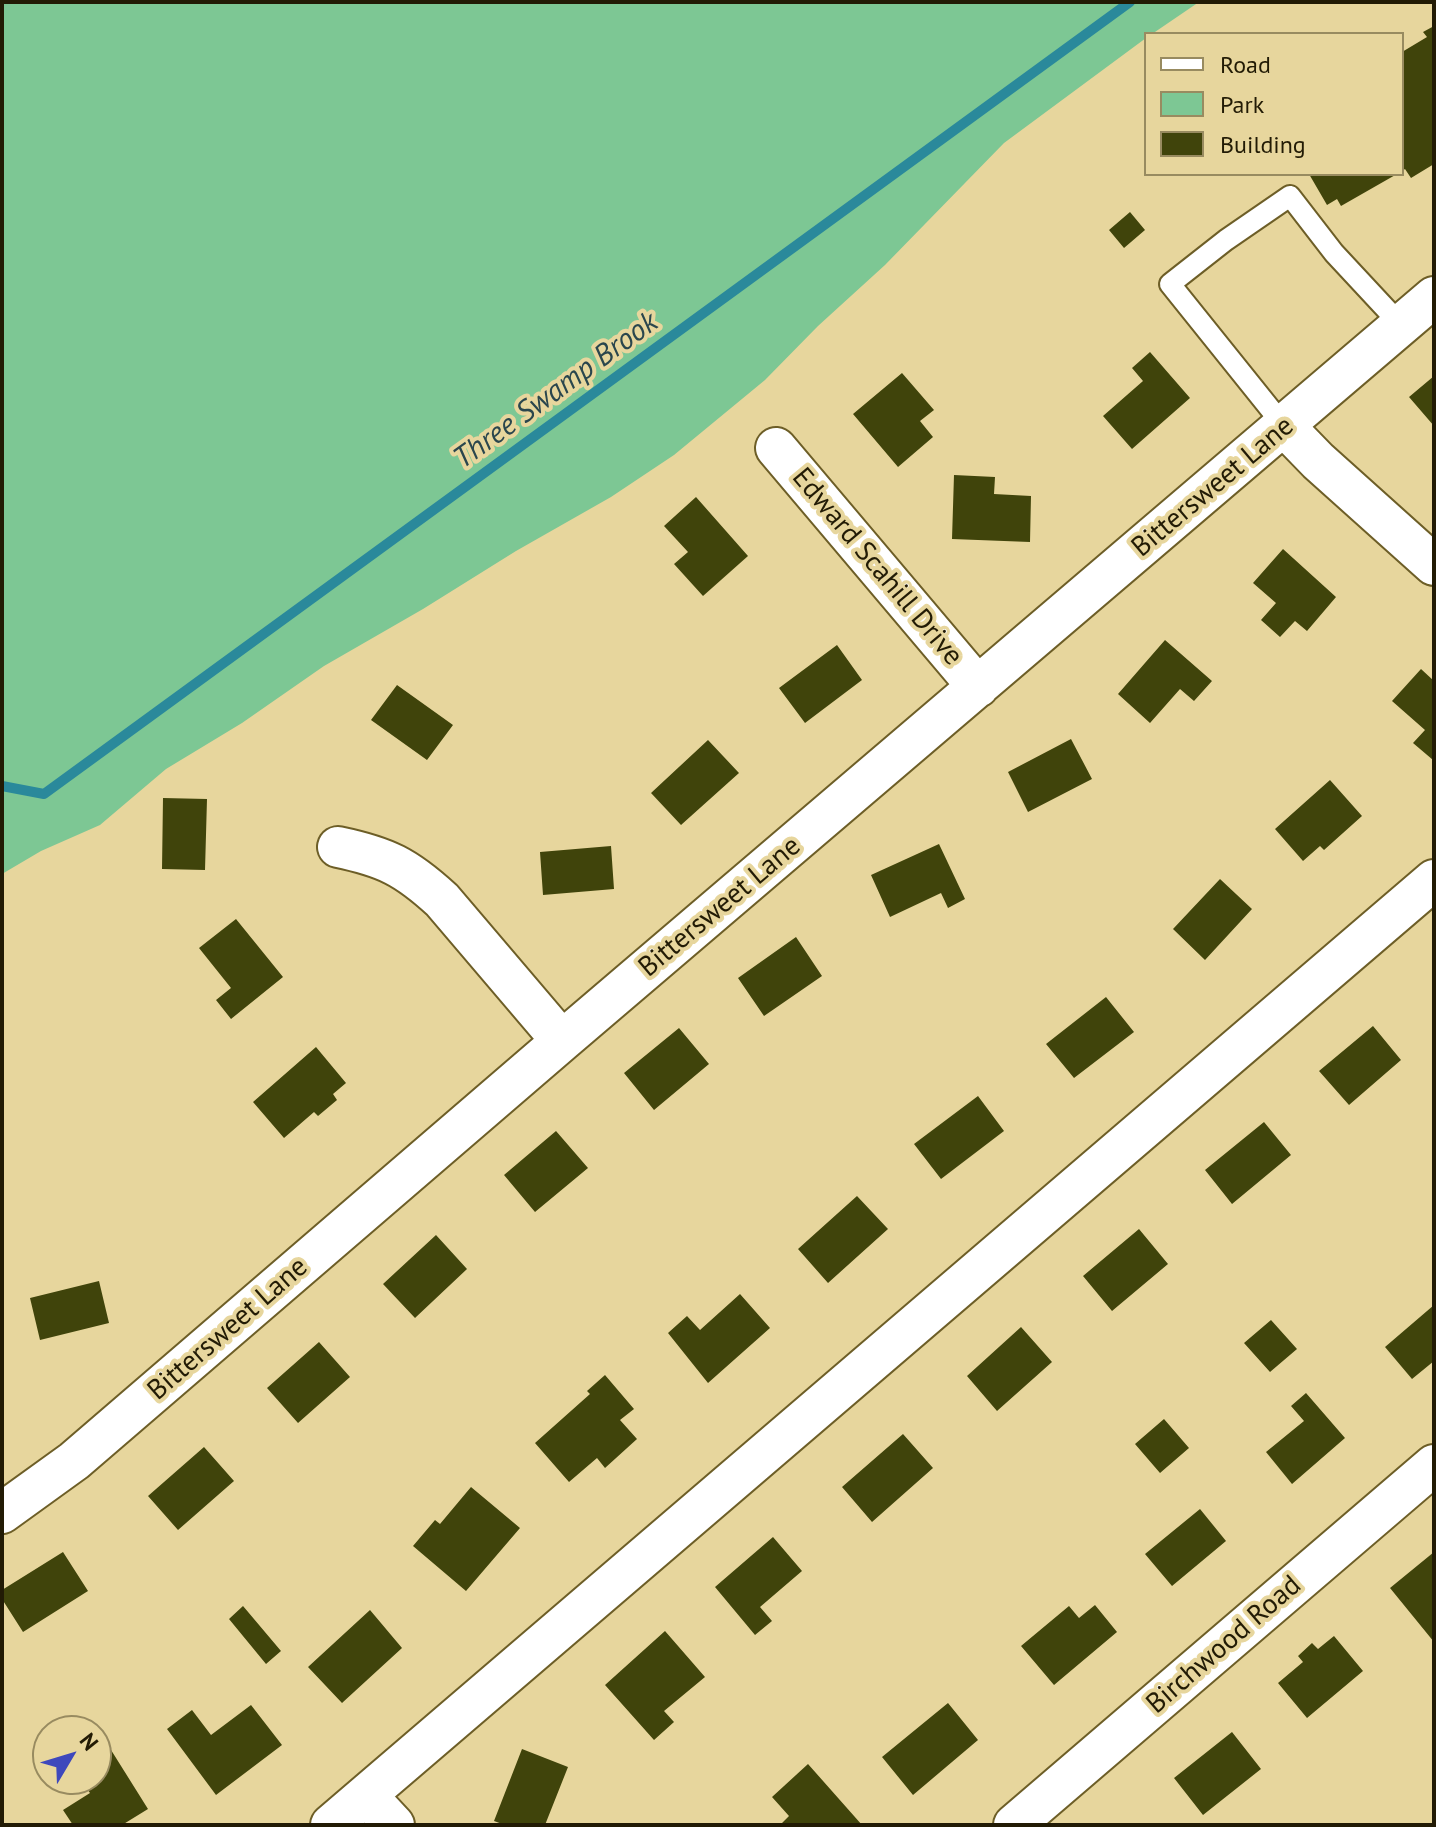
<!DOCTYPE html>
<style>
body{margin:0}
#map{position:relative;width:1436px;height:1827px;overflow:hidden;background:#e7d69d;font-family:"PT Sans",sans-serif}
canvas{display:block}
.frame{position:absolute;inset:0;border:4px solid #221b05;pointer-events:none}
.legend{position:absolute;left:1144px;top:32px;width:260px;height:144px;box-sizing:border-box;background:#e7d69d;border:2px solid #988b60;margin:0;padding:10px 14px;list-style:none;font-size:24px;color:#221b05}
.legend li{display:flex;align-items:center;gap:16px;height:40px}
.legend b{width:40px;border:2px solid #988b60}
.north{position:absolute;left:32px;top:1715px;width:80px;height:80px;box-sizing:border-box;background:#e7d69d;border:2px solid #988b60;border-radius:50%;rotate:52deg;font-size:22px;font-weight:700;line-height:32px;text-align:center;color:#221b05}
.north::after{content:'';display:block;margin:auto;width:28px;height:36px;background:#3e48bc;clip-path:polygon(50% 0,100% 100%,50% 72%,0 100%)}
</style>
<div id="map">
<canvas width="1436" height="1827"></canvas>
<div class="frame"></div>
<ul class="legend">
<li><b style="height:10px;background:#fff"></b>Road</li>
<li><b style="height:22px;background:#7dc794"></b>Park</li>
<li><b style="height:22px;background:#40440b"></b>Building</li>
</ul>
<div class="north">N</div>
</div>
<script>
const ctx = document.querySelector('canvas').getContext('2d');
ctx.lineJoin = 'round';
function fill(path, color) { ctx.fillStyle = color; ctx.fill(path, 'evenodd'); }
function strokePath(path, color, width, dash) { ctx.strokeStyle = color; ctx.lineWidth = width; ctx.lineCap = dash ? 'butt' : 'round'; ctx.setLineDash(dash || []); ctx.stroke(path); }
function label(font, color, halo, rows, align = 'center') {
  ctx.font = font + ' "PT Sans",sans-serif'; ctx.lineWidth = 8; ctx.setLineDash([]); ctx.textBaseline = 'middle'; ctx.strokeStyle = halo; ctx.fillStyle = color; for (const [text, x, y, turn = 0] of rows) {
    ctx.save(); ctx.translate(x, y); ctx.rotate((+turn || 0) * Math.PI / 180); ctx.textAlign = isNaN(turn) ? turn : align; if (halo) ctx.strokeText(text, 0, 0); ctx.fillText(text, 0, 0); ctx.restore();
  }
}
const green = new Path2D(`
 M2,2H1199L1152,34H1146V38L1004,143L885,265L818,326L765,380L674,455L611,497L516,551L423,609L324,666L242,723L166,769L100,825L41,851L2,874Z`);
const stream = new Path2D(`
 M2,786L44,794L1130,2`);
const building = new Path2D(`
 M1434,26V164L1411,178L1405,169L1402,171V52L1427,37L1423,32Z
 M1309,174H1397L1341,206L1337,199L1327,205Z
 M1130,212L1145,230L1124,248L1109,230Z
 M1150,352L1190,398L1132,449L1103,416L1143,381L1132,368Z
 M902,373L934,410L920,421L933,437L898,467L853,414Z
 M1434,376V426L1409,397Z
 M954,475L995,477L994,494L1031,496L1030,542L952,539Z
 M696,497L748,556L703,596L674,564L688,552L664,526Z
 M1283,549L1336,597L1307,631L1295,621L1280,637L1261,620L1276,603L1253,583Z
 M1165,640L1212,681L1194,701L1180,689L1150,723L1118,694Z
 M837,645L862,680L805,723L779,688Z
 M1421,669L1434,681L1433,760L1413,743L1425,730L1392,701Z
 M397,685L453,725L427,760L371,720Z
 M1071,739L1092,779L1028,812L1008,772Z
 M708,740L739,773L681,825L651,793Z
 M1330,780L1362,816L1324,850L1320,846L1303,861L1275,829Z
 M163,798L207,799L205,870L162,869Z
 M939,844L965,899L948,908L941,893L890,917L871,875Z
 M611,846L614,889L543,895L540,852Z
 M1220,879L1252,909L1205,960L1173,929Z
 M236,919L283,977L231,1019L216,1000L231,988L199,948Z
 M796,937L822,976L764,1016L738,978Z
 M1106,997L1134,1032L1074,1078L1046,1044Z
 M1373,1026L1401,1060L1349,1105L1319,1071Z
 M679,1028L709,1064L654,1110L624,1073Z
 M316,1047L346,1083L333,1094L337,1100L318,1116L314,1112L284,1138L253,1102Z
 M978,1096L1004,1131L941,1179L914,1144Z
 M1264,1122L1291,1155L1232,1204L1205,1170Z
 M556,1131L588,1168L535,1212L504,1175Z
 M857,1196L888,1229L828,1283L798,1249Z
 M1139,1229L1168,1264L1112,1311L1083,1276Z
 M436,1235L467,1269L415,1318L383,1284Z
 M99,1281L109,1323L40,1340L30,1298Z
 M740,1294L770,1328L708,1383L668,1333L687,1316L700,1330Z
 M1434,1305V1361L1412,1379L1385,1347Z
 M1271,1320L1297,1349L1270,1372L1244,1343Z
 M1021,1327L1052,1362L997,1411L967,1376Z
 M319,1342L350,1377L298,1423L267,1388Z
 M605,1375L634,1409L620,1420L637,1439L605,1468L597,1458L569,1482L535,1443L590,1394L587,1391Z
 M1306,1393L1345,1438L1292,1484L1266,1452L1304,1421L1291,1406Z
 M1164,1419L1189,1448L1160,1473L1135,1444Z
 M903,1434L933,1468L872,1522L842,1487Z
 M204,1447L234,1481L178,1530L148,1496Z
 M471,1487L520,1528L466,1591L413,1546L435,1520L440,1524Z
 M1200,1509L1226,1541L1172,1586L1145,1554Z
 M773,1537L802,1571L760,1607L772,1621L755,1635L715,1587Z
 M63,1552L88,1591L23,1632L2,1599V1590Z
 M1434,1552V1642L1390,1588Z
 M1095,1605L1117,1632L1054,1685L1021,1646L1069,1606L1079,1618Z
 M243,1606L281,1651L266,1664L229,1619Z
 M370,1610L402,1648L342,1703L308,1667Z
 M665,1631L705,1677L664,1711L674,1722L654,1740L605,1685Z
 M1334,1636L1363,1671L1307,1718L1278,1683L1303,1662L1298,1656L1312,1643L1318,1649Z
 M948,1703L978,1740L913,1795L882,1757Z
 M251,1705L282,1745L216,1795L167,1729L192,1710L211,1735Z
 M1232,1732L1261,1769L1203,1815L1174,1778Z
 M101,1734L148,1809L122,1825H73L63,1810L90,1793L80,1779H96V1737Z
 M522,1749L568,1767L545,1825H505L494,1821Z
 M808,1764L862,1825H780L789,1816L772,1797Z`);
const service = new Path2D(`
 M1284,426L1170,284L1226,240L1290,196L1334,253L1401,325`);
const minor = new Path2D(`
 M1284,426L1318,461L1434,565
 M776,448L978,687
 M338,847C386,857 406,867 442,900L562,1041
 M2,1513L74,1461L562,1041L1434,297
 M367,1796L394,1825
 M331,1825L1434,880
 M1014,1825L1434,1465`);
const streetNames = [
 ["Bittersweet Lane",1213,487,-40],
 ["Edward Scahill Drive",877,567,50],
 ["Bittersweet Lane",720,907,-40],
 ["Bittersweet Lane",228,1329,-41],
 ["Birchwood Road",1224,1645,-41]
];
const waterNames = [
 ["Three Swamp Brook",556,391,-36]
];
fill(green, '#7dc794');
strokePath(stream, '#2a899b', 10);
fill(building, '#40440b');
strokePath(service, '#6d5e27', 24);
strokePath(minor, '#6d5e27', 44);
strokePath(service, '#fff', 20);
strokePath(minor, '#fff', 40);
label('28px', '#221b05', '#e7d69d', streetNames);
label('italic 30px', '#2a464d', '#e7d69d', waterNames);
</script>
